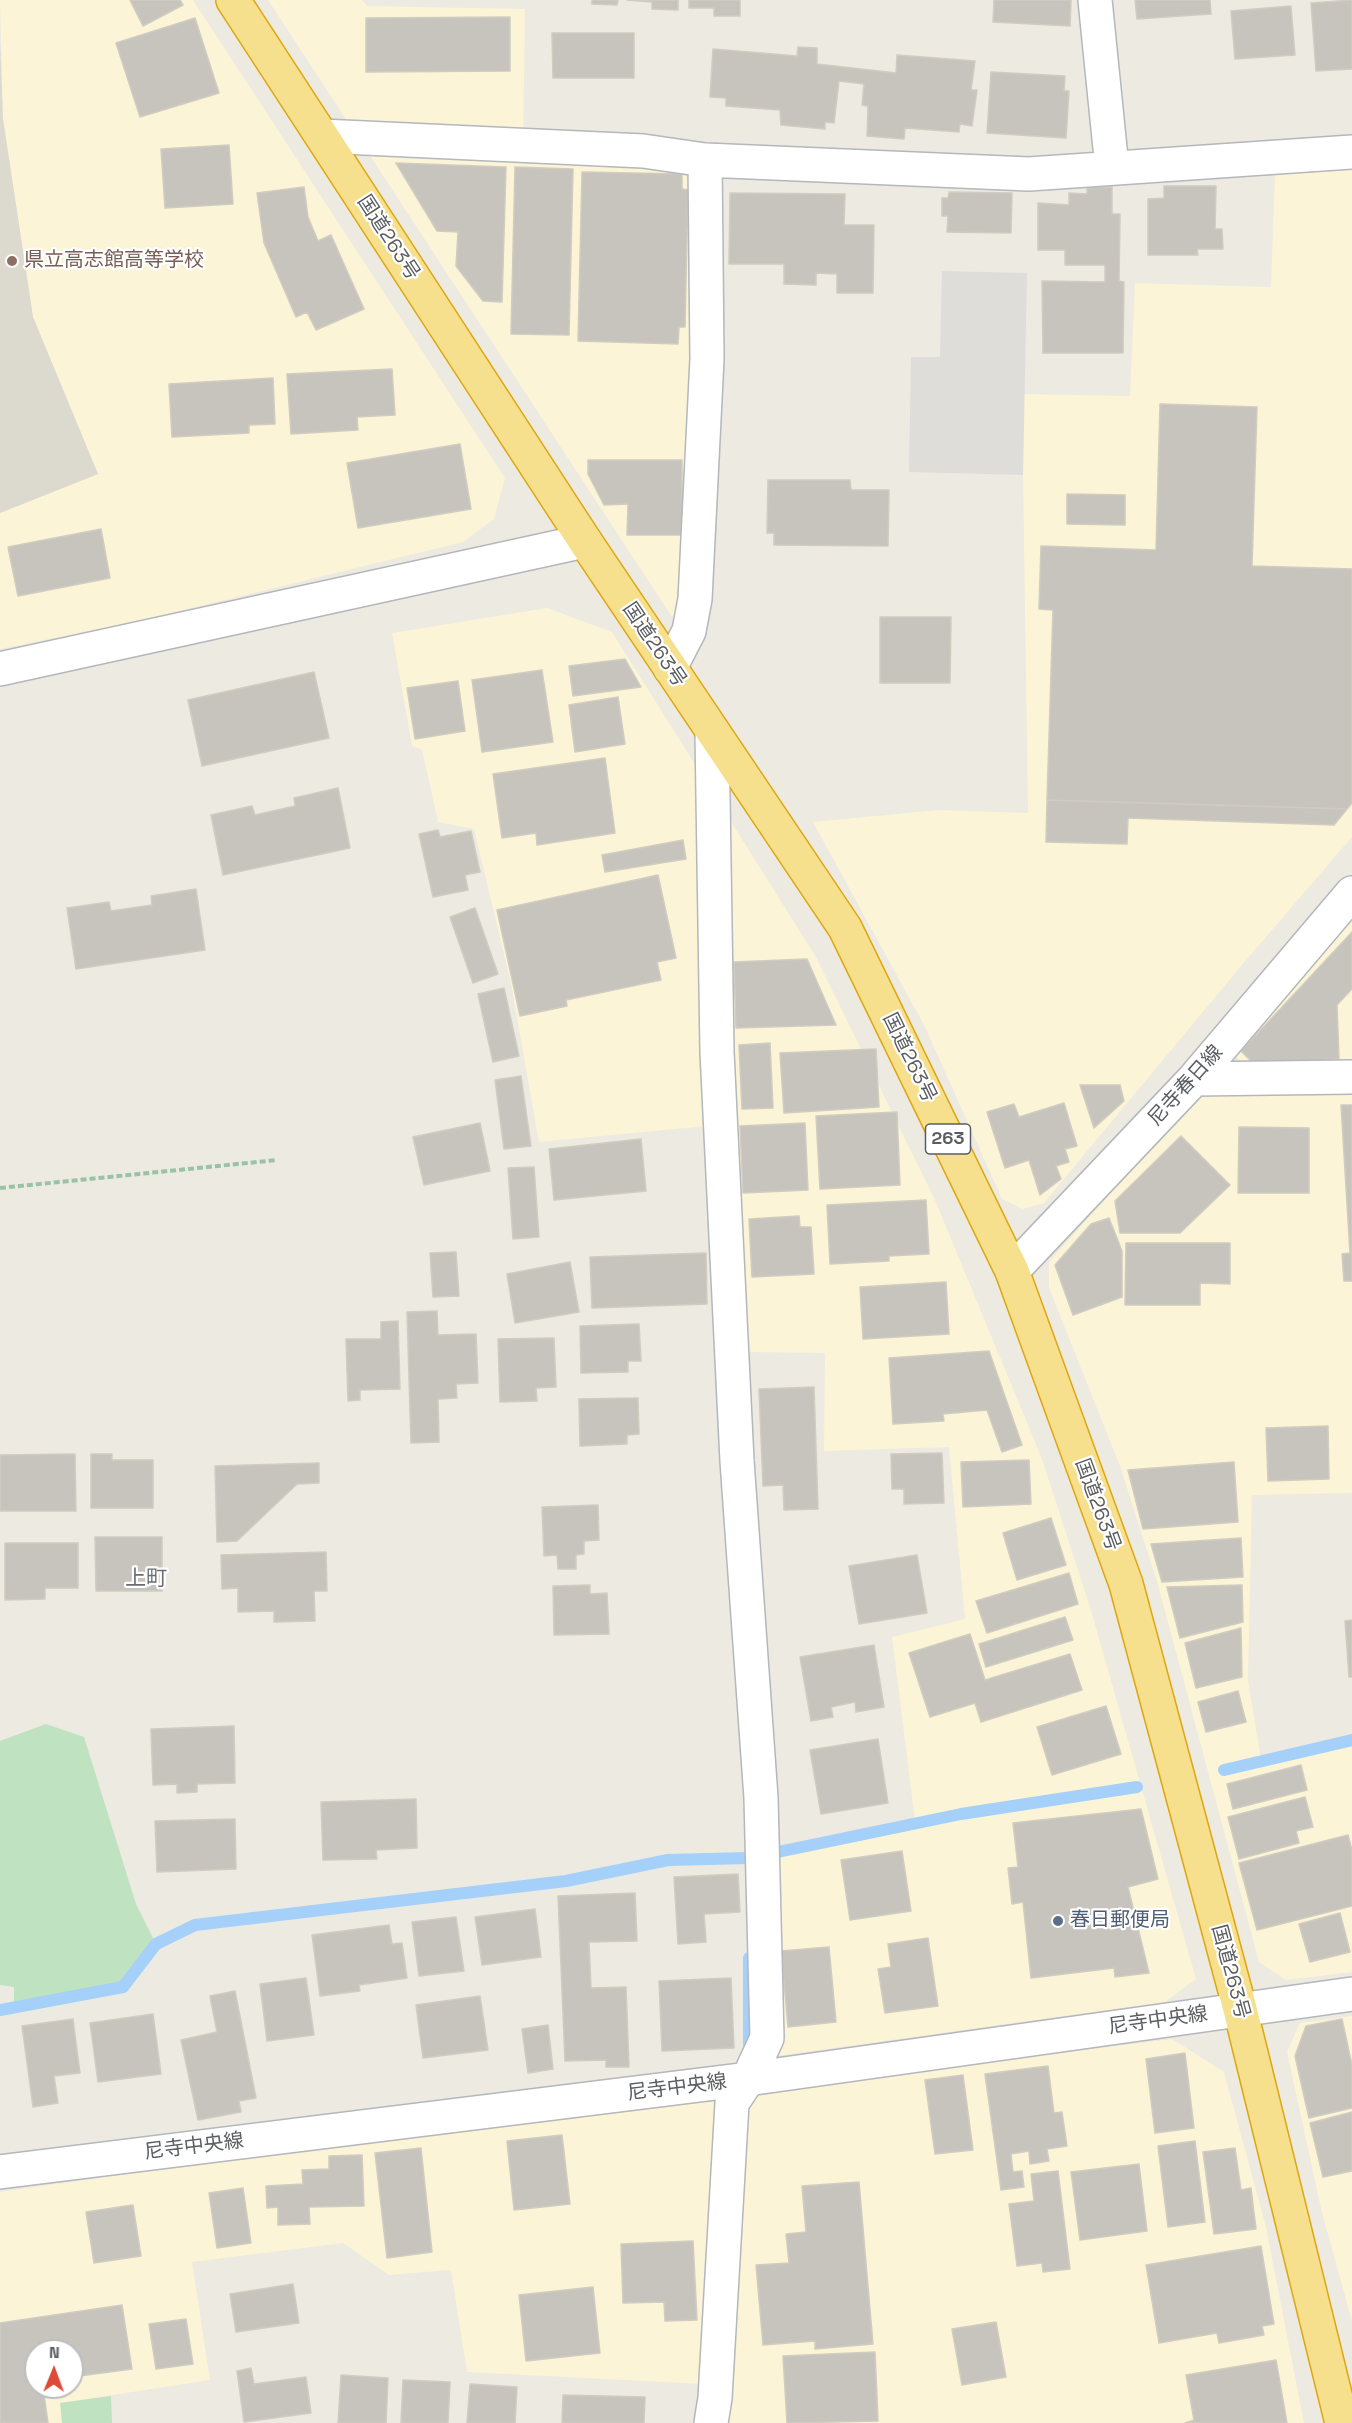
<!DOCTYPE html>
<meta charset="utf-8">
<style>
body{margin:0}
#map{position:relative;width:1352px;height:2423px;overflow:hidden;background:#eceae1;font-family:"Space Grotesk",sans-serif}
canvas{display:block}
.north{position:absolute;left:24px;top:2339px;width:60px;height:60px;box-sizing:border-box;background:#fff;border:2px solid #bdbec0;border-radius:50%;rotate:1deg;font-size:16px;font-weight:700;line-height:24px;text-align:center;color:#5a5d61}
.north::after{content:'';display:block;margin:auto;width:21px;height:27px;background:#de4a35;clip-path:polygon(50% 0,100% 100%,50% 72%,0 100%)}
</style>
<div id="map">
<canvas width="1352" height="2423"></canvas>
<div class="north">N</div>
</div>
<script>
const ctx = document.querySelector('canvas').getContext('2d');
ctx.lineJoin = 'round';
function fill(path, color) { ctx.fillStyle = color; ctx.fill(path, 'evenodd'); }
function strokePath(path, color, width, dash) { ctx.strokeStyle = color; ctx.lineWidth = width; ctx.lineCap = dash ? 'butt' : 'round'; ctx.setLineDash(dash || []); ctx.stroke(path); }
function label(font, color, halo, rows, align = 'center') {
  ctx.font = font + ' "Space Grotesk","Noto Sans JP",sans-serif'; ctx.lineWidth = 4.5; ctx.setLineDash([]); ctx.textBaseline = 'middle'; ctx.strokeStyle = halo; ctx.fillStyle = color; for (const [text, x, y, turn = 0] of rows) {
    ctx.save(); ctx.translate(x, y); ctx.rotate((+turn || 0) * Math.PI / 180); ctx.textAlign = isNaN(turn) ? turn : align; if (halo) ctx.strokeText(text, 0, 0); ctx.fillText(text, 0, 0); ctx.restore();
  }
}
const commercial = new Path2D(`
 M0,0H193L505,478L494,519L463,542L143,620L0,649V513L98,474L33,317L3,119Z
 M268,0H362L367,6L525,9L523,159L717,170L710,560L672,617Z
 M1352,167V837L1247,959L1044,1203L1023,1209L1002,1199L925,1027L813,822L938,810L1028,813L1023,475L1024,394L1130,396L1135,283L1271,287L1275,171Z
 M547,608L612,632L816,957L935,1200L1042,1459L1090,1607L1196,1979L1165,2002L776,2056L774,1858L916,1829L892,1637L965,1619L949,1447L824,1451L825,1353L738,1352L728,1124L539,1142L511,984L474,829L438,822L422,750L412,746L392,633Z
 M1352,915V1066L1248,1068L1232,1053Z
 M1352,1089V1493L1252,1495L1248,1680L1262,1766L1352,1746V1972L1286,1980L1259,1962L1158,1585L1120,1466L1049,1288V1262L1200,1092Z
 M1352,2016V2321L1322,2213L1287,2052L1300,2023Z
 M1172,2039L1224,2072L1266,2227L1304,2423H720L723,2385L467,2372L451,2270L389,2275L343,2243L192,2262L210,2380L61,2403L62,2423H0V2192L433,2131ZM36,2351H72V2387H36Z`);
const industrial = new Path2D(`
 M942,271L1027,273L1023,475L909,472L911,357H940Z`);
const education = new Path2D(`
 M0,42L3,119L33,317L98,474L0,513Z`);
const green = new Path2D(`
 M46,1724L84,1737L136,1904L156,1944L123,1987L14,2008V1987L0,1985V1741Z
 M111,2396L112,2423H62L60,2403Z`);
const stream = new Path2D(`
 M1224,1770L1352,1740
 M749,1958V2049
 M0,2010L123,1987L156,1944L195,1925L566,1881L668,1860L749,1858L961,1814L1137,1787`);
const building = new Path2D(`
 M130,0H180L183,5L143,26Z
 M592,0H618L617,5L592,4Z
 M627,0H678V10L652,9V2Z
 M689,0H740V16H714V8H689Z
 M994,0H1071L1070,26L993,22Z
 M1135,0H1210L1211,14L1137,19Z
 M1352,0V69L1316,71L1311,3Z
 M1291,6L1295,55L1235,59L1231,11Z
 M510,17V71L366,72V18Z
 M195,18L219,93L140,117L116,43Z
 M552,33H634V78H553Z
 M798,47L817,48V64L896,73L897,55L975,61L971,90H977L972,126L960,124L959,132L905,128L904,139L867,136L868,106L862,105L864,84L839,81L834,123L825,122V129L781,125L780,110L726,106V98L710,97L713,49L797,56Z
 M991,72L1065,76L1064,91H1069L1066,138L987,133Z
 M229,145L233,204L165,208L161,149Z
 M396,163L506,167L502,302L483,301L456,266L458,232L437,231Z
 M515,167L573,169L569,335L511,334Z
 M582,172L682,174V189L688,190L685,327H679L678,344L578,341Z
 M1164,186H1216L1215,229H1222L1223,249H1197L1198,255H1148V199L1164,198Z
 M304,187L308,217L318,241L331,235L364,309L316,330L307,312L296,317L264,243L257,193Z
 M1112,187V214H1120L1119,281L1124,282L1123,353H1043L1042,281L1105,282V265H1065V250H1038V203L1069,205V193L1087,194V188Z
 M949,192L1012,193L1011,233L947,232L948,216H942V198H948Z
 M730,193L845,194L844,225H874L873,293H837V274L816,273V285L784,284V264H729Z
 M392,369L395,415L357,417L358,430L291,434L287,374Z
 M273,378L275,424L249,425V433L172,437L169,384Z
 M1160,404L1257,407L1252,566L1352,569V803L1347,809L1047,800L1053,610L1039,609L1041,546L1156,550Z
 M460,444L471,509L358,528L347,463Z
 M588,460H682V535H627L628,504L604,505L588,474Z
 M768,480H850L851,490H889L888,546L774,545V533H767Z
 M1067,494L1125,495V525L1067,524Z
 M101,529L110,578L18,596L8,547Z
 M880,617H951L950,683H880Z
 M625,659L641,687L573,696L569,666Z
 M542,670L553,742L482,752L472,680Z
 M314,672L329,738L202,766L188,700Z
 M458,681L465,731L415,739L407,688Z
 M618,697L625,744L575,752L569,705Z
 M605,758L615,833L537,845L536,833L502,838L493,774Z
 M338,788L350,848L223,875L211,815L252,806L255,815L295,806L294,798Z
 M1047,800L1347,809L1334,825L1128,818L1127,844L1046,842Z
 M438,830L440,837L471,831L480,872L465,875L468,890L433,897L419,834Z
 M683,840L686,859L605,872L602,855Z
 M658,875L676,958L657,962L661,980L566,1000L567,1006L520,1016L497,910Z
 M196,889L205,950L76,969L67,908L109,902L111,911L152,905L151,896Z
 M475,908L498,974L473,983L450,917Z
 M1352,932V989L1337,1005L1339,1059L1252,1062L1241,1051Z
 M807,959L836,1025L736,1028L734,962Z
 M504,988L519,1056L493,1062L478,994Z
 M770,1043L773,1108L742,1109L739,1045Z
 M876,1049L879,1107L784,1113L780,1053Z
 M521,1076L531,1146L504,1149L495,1080Z
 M1080,1085H1120L1124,1101L1094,1128Z
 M1064,1103L1077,1146L1065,1149L1069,1162L1056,1166L1061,1179L1040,1195L1029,1160L1005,1168L987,1112L1014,1104L1019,1117Z
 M1341,1105H1352V1281H1344L1342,1254L1350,1253Z
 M897,1112L900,1185L820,1189L816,1116Z
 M480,1123L490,1171L424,1185L413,1137Z
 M805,1123L808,1190L743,1193L740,1126Z
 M1239,1127L1309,1128V1193H1238Z
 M1181,1136L1230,1185L1180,1233H1120L1115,1201Z
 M641,1139L646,1191L554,1200L549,1149Z
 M534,1167L539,1237L513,1239L508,1168Z
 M926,1200L929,1254L889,1256V1261L830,1264L827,1205Z
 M799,1216L800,1227H811L814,1274L752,1277L749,1219Z
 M1109,1218L1122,1251V1297L1073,1315L1055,1265L1091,1224Z
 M1126,1243H1230V1284L1200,1283V1305H1125Z
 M456,1252L459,1296L433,1297L430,1253Z
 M706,1253L707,1304L592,1308L590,1257Z
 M570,1262L579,1312L515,1323L507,1274Z
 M946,1282L949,1334L863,1339L860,1287Z
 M437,1311L438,1335L476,1334L478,1383L456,1384L457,1398L438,1399L439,1442L411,1443L407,1312Z
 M398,1321L400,1389L360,1390V1400L348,1401L346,1339H381V1322Z
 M639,1324L641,1361H628V1372L581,1373L580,1326Z
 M554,1338L556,1387L536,1388L537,1401L500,1402L498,1339Z
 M989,1351L1022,1445L1002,1452L987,1410L943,1414L944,1421L893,1424L889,1358Z
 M814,1387L818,1509L784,1510L783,1485L763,1486L759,1389Z
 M638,1398L639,1434L627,1435V1444L580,1446L579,1399Z
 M1328,1426L1329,1479L1268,1481L1266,1428Z
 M942,1453L944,1503L904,1504V1489H892L891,1454Z
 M75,1454L76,1511H0V1455Z
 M91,1454H112V1460H153V1508H91Z
 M1029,1460L1031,1504L963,1507L961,1462Z
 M1234,1462L1238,1522L1143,1529L1128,1470Z
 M319,1463V1483L297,1484L237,1541L217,1542L215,1466Z
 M598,1505L599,1540L584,1541V1554L576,1555V1569H558L557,1555L544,1556L542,1507Z
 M1051,1518L1066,1565L1017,1580L1003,1533Z
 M95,1537H162V1591H96Z
 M1241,1538L1243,1577L1162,1582L1151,1544Z
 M5,1543H78V1588H45V1599L5,1600Z
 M326,1552L327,1591H314L315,1621L274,1622V1611L238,1612V1588L222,1589L221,1555Z
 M917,1555L927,1613L859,1624L849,1566Z
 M1069,1573L1078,1604L987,1633L976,1601Z
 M590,1585V1594L607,1593L609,1634L554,1635L553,1586Z
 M1242,1585L1243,1622L1180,1638L1167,1587Z
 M1065,1617L1073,1640L986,1667L979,1644Z
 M1352,1620V1677H1349L1345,1621Z
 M1241,1628L1242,1677L1196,1688L1185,1643Z
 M970,1634L985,1680L1070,1654L1082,1690L981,1722L975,1703L930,1717L909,1653Z
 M874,1645L884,1707L856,1712L855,1702L831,1707L833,1717L811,1721L800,1657Z
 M1238,1691L1246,1722L1206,1732L1198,1702Z
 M1106,1706L1121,1754L1052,1775L1037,1727Z
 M234,1726L235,1783L197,1784V1792L177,1793V1784L153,1785L151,1729Z
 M878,1739L888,1803L821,1814L810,1750Z
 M1301,1765L1307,1790L1233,1809L1227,1784Z
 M1305,1797L1313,1827L1296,1831L1299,1843L1239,1859L1228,1817Z
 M416,1799L417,1848L376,1850L377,1859L323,1860L321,1802Z
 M1141,1809L1158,1879L1128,1887L1149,1973L1115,1977L1114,1968L1031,1978L1023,1902L1012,1904L1008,1868L1018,1867L1013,1823Z
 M235,1819L236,1869L157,1872L155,1821Z
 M1348,1835L1352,1850V1906L1257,1930L1239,1863Z
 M902,1851L911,1911L850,1920L841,1860Z
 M738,1874L740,1912L704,1914L706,1942L678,1944L674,1877Z
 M635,1893L637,1941L589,1942L591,1988L626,1987L629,2067H606V2060L565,2061L558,1896Z
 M535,1909L541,1957L482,1965L475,1917Z
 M1340,1913L1350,1952L1310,1962L1299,1924Z
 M456,1917L464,1971L419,1976L412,1922Z
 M389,1925L392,1944L402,1943L407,1978L359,1985L360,1991L320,1996L312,1935Z
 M928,1938L938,2006L885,2013L878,1969L891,1967L888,1944Z
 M829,1947L836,2022L788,2027L781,1951Z
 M306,1978L314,2035L267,2041L260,1984Z
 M731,1978L734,2048L662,2051L659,1981Z
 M235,1991L256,2098L239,2101L241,2112L198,2120L181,2040L217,2032L210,1996Z
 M480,1996L488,2050L423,2058L416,2005Z
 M153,2014L161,2074L98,2082L90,2023Z
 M73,2019L80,2073L54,2076L58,2103L33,2107L22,2026Z
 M1342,2019L1352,2065V2108L1309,2118L1295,2056L1306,2026Z
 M548,2025L553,2069L528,2073L522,2029Z
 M1185,2053L1194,2128L1155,2133L1146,2059Z
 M1048,2066L1054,2113L1062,2112L1067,2146L1047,2149L1049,2161L1030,2164L1029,2151L1011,2154L1013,2172L1022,2171L1024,2187L1001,2190L985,2074Z
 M963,2075L973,2150L935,2154L925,2080Z
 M1352,2112V2171L1323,2177L1310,2123Z
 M562,2135L570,2204L514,2210L507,2141Z
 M1195,2141L1205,2222L1168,2227L1158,2146Z
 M421,2148L432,2252L387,2258L375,2153Z
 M1235,2148L1241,2190L1251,2188L1256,2229L1214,2234L1203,2152Z
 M362,2155L364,2206L309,2207L310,2224L278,2225V2207L267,2208L266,2186L303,2184L302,2170L329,2169V2156Z
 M1139,2164L1147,2231L1080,2240L1071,2172Z
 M1058,2171L1070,2269L1043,2272L1042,2263L1017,2266L1009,2204L1034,2201L1031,2174Z
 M859,2182L873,2344L815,2349V2341L763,2345L756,2265L789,2263L786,2234L806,2232L802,2186Z
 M243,2188L251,2243L217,2248L209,2193Z
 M133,2205L141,2256L94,2263L86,2212Z
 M693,2241L697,2320L665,2321L664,2302L623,2303L621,2244Z
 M1261,2246L1274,2324L1262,2326L1264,2335L1219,2343L1217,2333L1159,2343L1146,2265Z
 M293,2284L299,2323L236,2332L230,2294Z
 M593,2287L600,2353L526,2361L519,2295Z
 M122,2305L132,2369L72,2377V2351H36V2387H43L48,2423H0V2323Z
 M186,2319L193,2364L156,2369L149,2324Z
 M996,2322L1006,2377L962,2385L952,2329Z
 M875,2352L878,2421L787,2423L783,2356Z
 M1276,2360L1287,2423H1185L1194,2420L1186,2375Z
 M251,2368L254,2384L306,2377L311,2413L244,2422L237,2371Z
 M341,2375L388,2378L386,2423H338Z
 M403,2380L450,2382L448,2423H401Z
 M470,2384L517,2387L515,2423H467Z
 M563,2395L645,2397L644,2423H562Z`);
const path = new Path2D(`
 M0,1188L277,1160`);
const minor = new Path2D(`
 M1095,0L1112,168
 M322,136L643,151L705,160L1029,174L1352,152
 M670,668L689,631L695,599L707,359L705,160
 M0,669L585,541
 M1194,1079L1352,1077
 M1012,1271L1194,1079L1352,893
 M0,2172L748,2079L1352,1994
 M711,2423L715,2398L732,2103L748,2079L767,2038L761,1798L737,1461L717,1052L712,733`);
const highway = new Path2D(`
 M233,0L585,541L845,928L1012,1271L1126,1584L1240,2009L1342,2423`);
const markers = [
 [12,261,6,"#8d6e63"],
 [1058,1921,6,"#5c6f8a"]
];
const shields = [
 [948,1139,45]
];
const shieldNames = [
 ["263",948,1139]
];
const streetNames = [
 ["国道263号",388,238,57],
 ["国道263号",654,645,56],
 ["国道263号",909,1058,64],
 ["尼寺春日線",1186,1086,-48],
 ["国道263号",1097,1505,70],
 ["国道263号",1230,1972,75],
 ["尼寺中央線",1158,2021,-8],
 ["尼寺中央線",677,2088,-7],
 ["尼寺中央線",194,2147,-7]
];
const educationNames = [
 ["県立高志館高等学校",24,261]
];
const serviceNames = [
 ["春日郵便局",1070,1921]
];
const neighbourhoodNames = [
 ["上町",146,1579]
];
fill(commercial, '#fbf4d7');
fill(industrial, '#dfddd9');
fill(education, '#dcd9cf');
fill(green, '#bfe2c0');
strokePath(stream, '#a4d0f9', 12);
fill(building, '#c7c4be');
strokePath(building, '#d0ccc0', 1.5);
strokePath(minor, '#b4b7bb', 36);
strokePath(highway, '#dfa70e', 36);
strokePath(path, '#99c2a7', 4, [6, 3]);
strokePath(minor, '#fff', 33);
strokePath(highway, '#f6e08e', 33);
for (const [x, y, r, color] of markers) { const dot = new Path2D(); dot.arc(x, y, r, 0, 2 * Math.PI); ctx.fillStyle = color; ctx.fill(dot); strokePath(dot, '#fff', 2); }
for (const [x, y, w] of shields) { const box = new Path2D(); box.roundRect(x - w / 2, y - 15, w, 30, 4.5); ctx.fillStyle = '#fff'; ctx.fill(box); strokePath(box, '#5a5d61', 1.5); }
label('bold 18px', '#5a5d61', null, shieldNames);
label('20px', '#5a5d61', '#fff', streetNames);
label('20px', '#785e54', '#fff', educationNames, 'left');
label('20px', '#4e5e75', '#fff', serviceNames, 'left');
label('21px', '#6b6f73', '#fff', neighbourhoodNames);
</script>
